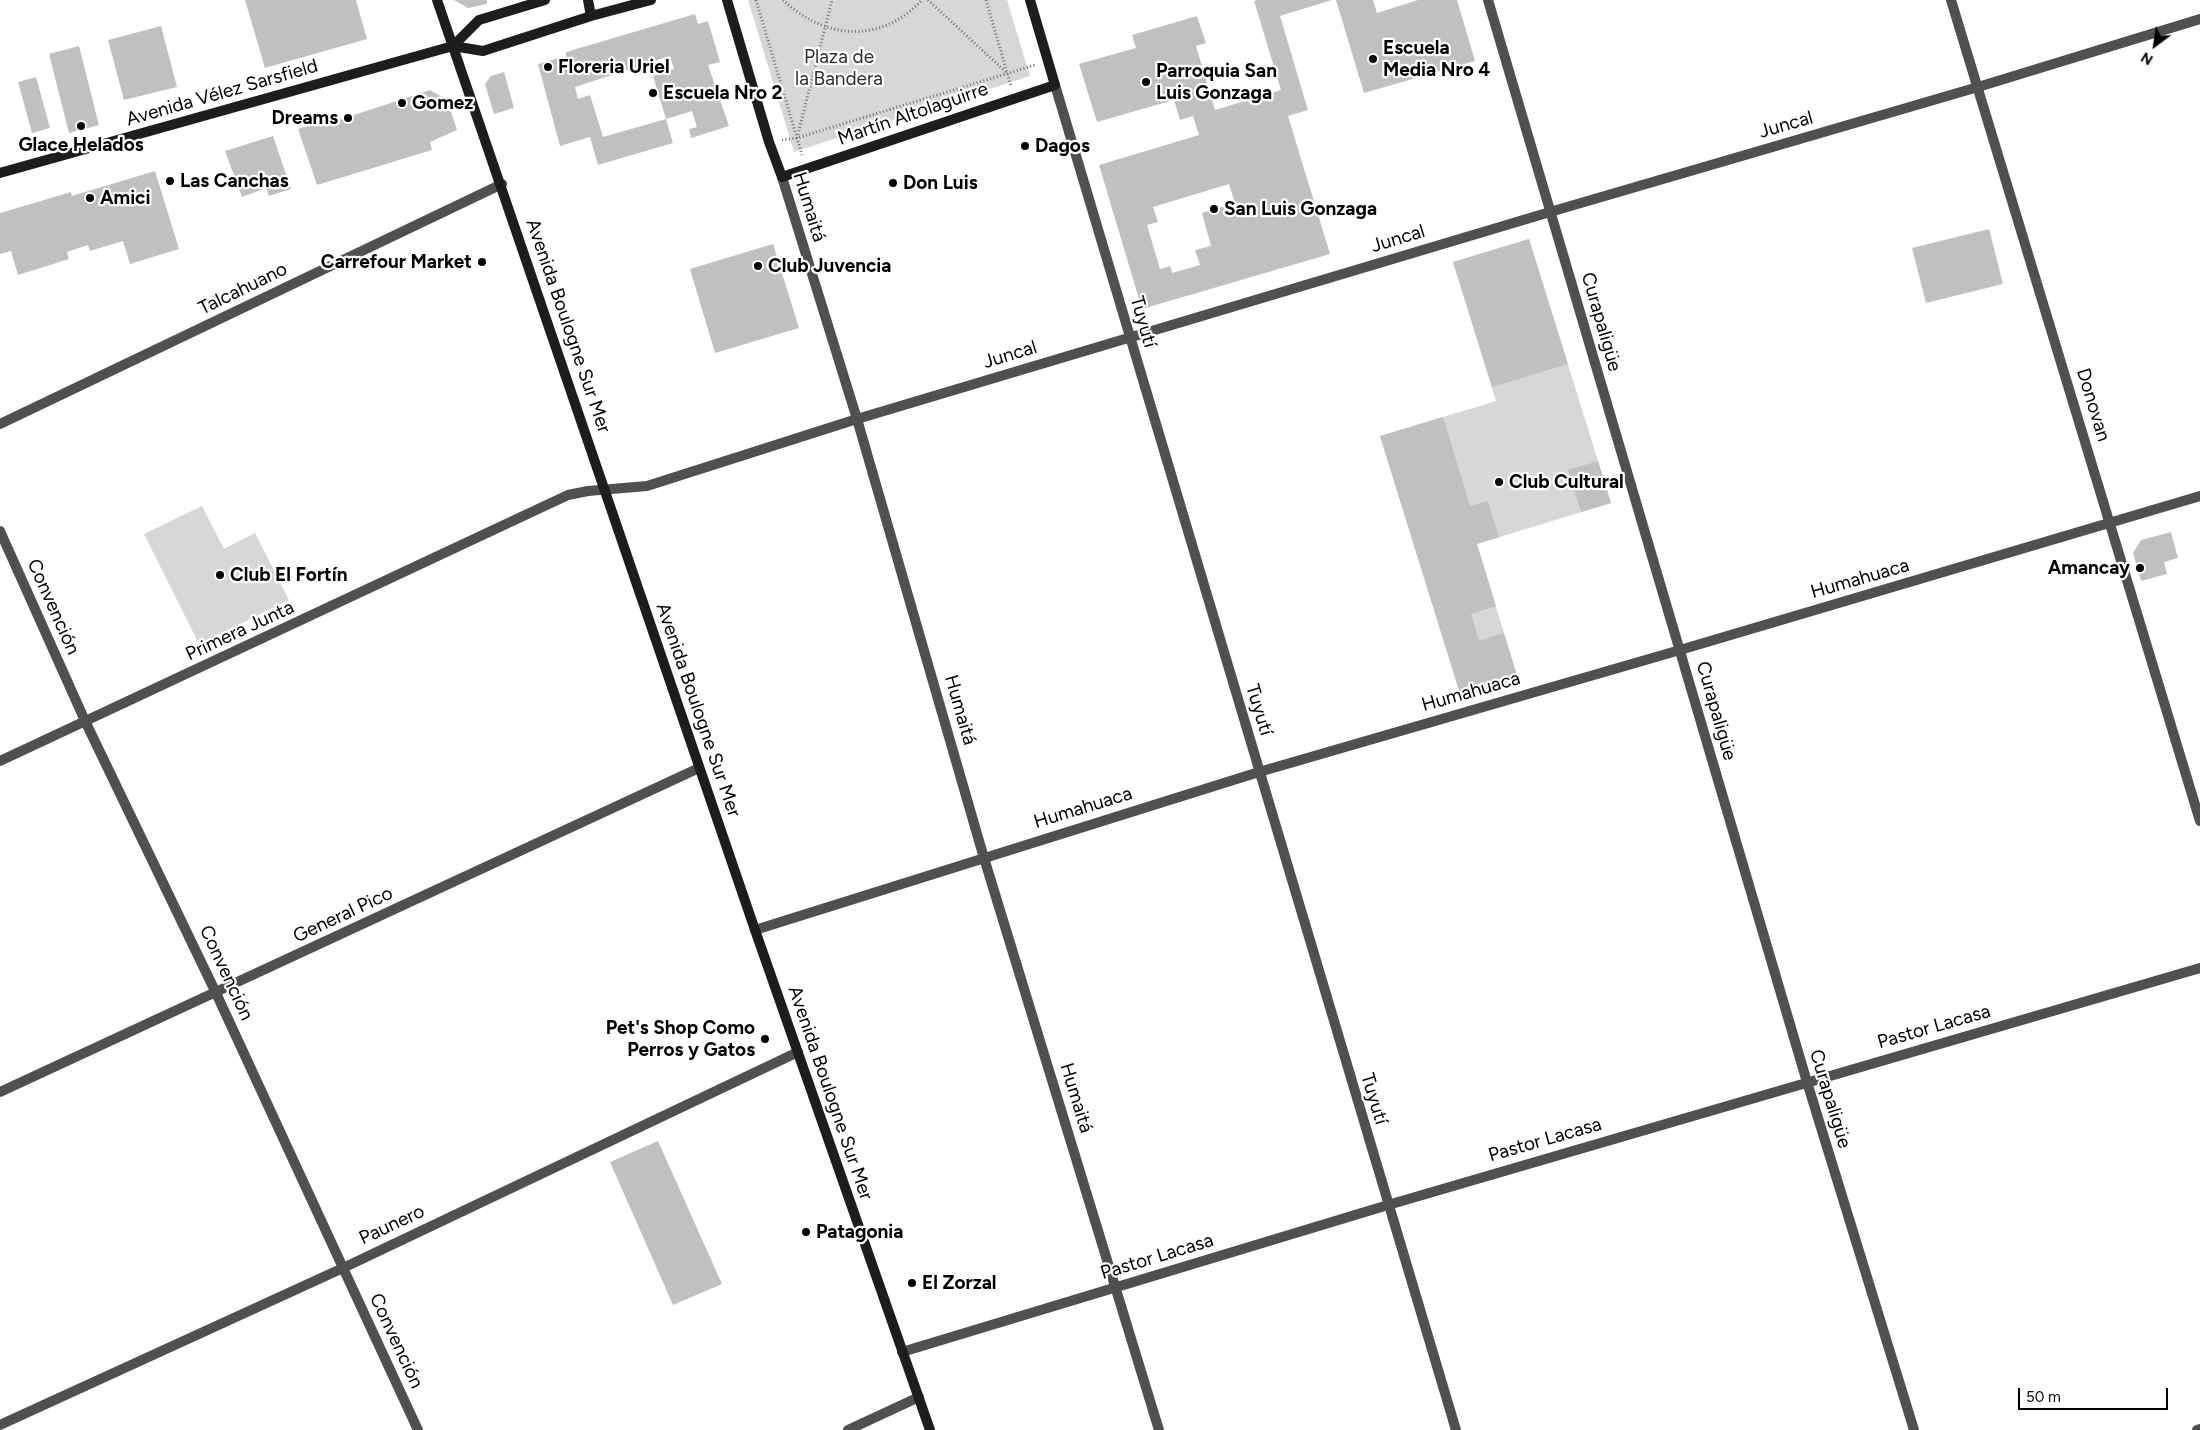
<!DOCTYPE html>
<meta charset="utf-8">
<style>
body{margin:0}
#map{position:relative;width:2200px;height:1430px;overflow:hidden;background:#fff;font-family:Figtree,sans-serif}
canvas{display:block}
.north{position:absolute;left:2130px;top:20px;width:50px;height:50px;-webkit-text-stroke:4px #fff;paint-order:stroke;rotate:211deg;font-size:14px;font-weight:700;line-height:20px;text-align:center;color:#000}
.north::after{content:'';display:block;margin:auto;width:18px;height:22px;background:#000;clip-path:polygon(50% 0,100% 100%,50% 72%,0 100%)}
.scale{position:absolute;left:2018px;top:1388px;width:150px;height:22px;box-sizing:border-box;border:2px solid #000;border-top:0;padding-left:6px;font-size:15px;line-height:18px;white-space:nowrap;color:#000;-webkit-text-stroke:4px #fff;paint-order:stroke}
</style>
<div id="map">
<canvas width="2200" height="1430"></canvas>
<div class="north">N</div>
<div class="scale">50 m</div>
</div>
<script>
const ctx = document.querySelector('canvas').getContext('2d');
ctx.lineJoin = 'round';
function fill(path, color) { ctx.fillStyle = color; ctx.fill(path, 'evenodd'); }
function strokePath(path, color, width, dash) { ctx.strokeStyle = color; ctx.lineWidth = width; ctx.lineCap = dash ? 'butt' : 'round'; ctx.setLineDash(dash || []); ctx.stroke(path); }
function label(font, color, halo, rows, align = 'center') {
  ctx.font = font + ' Figtree,sans-serif'; ctx.lineWidth = 4.5; ctx.setLineDash([]); ctx.textBaseline = 'middle'; ctx.strokeStyle = halo; ctx.fillStyle = color; for (const [text, x, y, turn = 0] of rows) {
    ctx.save(); ctx.translate(x, y); ctx.rotate((+turn || 0) * Math.PI / 180); ctx.textAlign = isNaN(turn) ? turn : align; if (halo) ctx.strokeText(text, 0, 0); ctx.fillText(text, 0, 0); ctx.restore();
  }
}
const green = new Path2D(`
 M748,0H1007L1030,76L794,152Z
 M1529,239L1611,503L1477,544L1518,679L1461,697L1380,436L1496,401L1453,262Z
 M202,506L224,549L255,533L289,600L199,644L144,534Z`);
const building = new Path2D(`
 M245,0H356L367,39L265,68Z
 M454,0H487V4L468,8Z
 M1257,0H1332L1280,16L1308,110L1288,116L1330,254L1142,309L1099,165L1199,135L1193,116L1180,120L1174,100L1097,122L1079,64L1136,48L1132,35L1197,16L1206,43L1196,46L1215,110L1281,90L1254,1ZM1229,184L1235,203L1202,213L1211,246L1195,250L1200,265L1172,273L1170,266L1160,269L1147,225L1158,222L1153,207Z
 M1336,0H1373L1377,13L1418,0H1457L1475,61L1364,93Z
 M695,14L698,24L708,21L720,62L708,65L729,126L691,138L689,129L697,127L692,111L666,119L653,76L674,69L670,56L575,87L578,99L590,95L603,137L666,119L673,143L598,165L590,137L560,146L538,64L566,56V52Z
 M161,26L177,87L124,100L108,40Z
 M79,46L99,125L69,133L49,54Z
 M504,72L514,108L494,114L485,84L491,76Z
 M36,77L50,128L32,133L18,82Z
 M430,90L447,100L457,130L430,142L432,150L317,185L298,129L332,118L333,122Z
 M273,136L291,189L269,196L266,188L242,197L225,151Z
 M155,171L179,249L130,264L123,241L90,251L88,245L67,252L69,259L18,275L11,251L0,254V213L71,192L72,196Z
 M1989,229L2003,284L1926,303L1912,248Z
 M1529,239L1568,364L1492,387L1453,262Z
 M773,244L799,328L715,353L690,269Z
 M1443,417L1470,506L1488,501L1499,537L1477,544L1496,606L1471,614L1479,641L1504,633L1518,679L1461,697L1380,436Z
 M1598,461L1611,503L1581,512L1568,470Z
 M2171,532L2178,558L2164,562L2167,574L2141,581L2133,553L2141,540Z
 M658,1141L722,1284L673,1305L610,1162Z`);
const path = new Path2D(`
 M756,0L802,155
 M783,0C825,40 881,44 922,0
 M928,0L1007,73
 M986,0L1011,86
 M797,138L832,0
 M782,140L797,138L1035,65`);
const street = new Path2D(`
 M1488,0L1807,1082L1914,1430
 M1951,0L2200,821
 M1055,85L1456,1430
 M782,177L857,419L984,858L1159,1430
 M0,424L502,184
 M0,531L86,723L216,993L418,1430
 M0,761L568,495L588,491L647,486L857,419L1550,212L1978,87L2200,19
 M755,930L1259,772L1680,650L2200,496
 M0,1092L699,768
 M902,1352L1388,1205L2200,968
 M0,1425L343,1268L798,1052
 M848,1430L919,1397
 M2197,1430L2200,1429`);
const secondary = new Path2D(`
 M437,0L755,930L930,1430
 M588,0L591,16
 M727,0L769,142L782,177L1055,85L1030,0
 M453,46L479,20L545,0
 M0,173L453,46L483,51L591,16L651,0`);
const markers = [
 [1373,59,5,"#000"],
 [548,67,5,"#000"],
 [1146,82,5,"#000"],
 [653,93,5,"#000"],
 [402,103,5,"#000"],
 [348,118,5,"#000"],
 [81,126,5,"#000"],
 [1025,146,5,"#000"],
 [170,181,5,"#000"],
 [893,183,5,"#000"],
 [90,198,5,"#000"],
 [1214,209,5,"#000"],
 [482,262,5,"#000"],
 [758,266,5,"#000"],
 [1499,482,5,"#000"],
 [2140,568,5,"#000"],
 [220,575,5,"#000"],
 [765,1039,5,"#000"],
 [806,1232,5,"#000"],
 [912,1283,5,"#000"]
];
const poiNames = [
 ["Escuela",1383,48],
 ["Media Nro 4",1383,70],
 ["Floreria Uriel",558,67],
 ["Parroquia San",1156,71],
 ["Luis Gonzaga",1156,93],
 ["Escuela Nro 2",663,93],
 ["Gomez",412,103],
 ["Dreams",338,118,"right"],
 ["Glace Helados",81,145,"center"],
 ["Dagos",1035,146],
 ["Las Canchas",180,181],
 ["Don Luis",903,183],
 ["Amici",100,198],
 ["San Luis Gonzaga",1224,209],
 ["Carrefour Market",472,262,"right"],
 ["Club Juvencia",768,266],
 ["Club Cultural",1509,482],
 ["Amancay",2130,568,"right"],
 ["Club El Fortín",230,575],
 ["Pet's Shop Como",755,1028,"right"],
 ["Perros y Gatos",755,1050,"right"],
 ["Patagonia",816,1232],
 ["El Zorzal",922,1283]
];
const parkNames = [
 ["Plaza de",839,57],
 ["la Bandera",839,79]
];
const streetNames = [
 ["Avenida Vélez Sarsfield",222,93,-16],
 ["Martín Altolaguirre",913,114,-19],
 ["Juncal",1786,125,-16],
 ["Humaitá",809,207,73],
 ["Juncal",1398,239,-17],
 ["Talcahuano",243,289,-26],
 ["Tuyutí",1143,322,74],
 ["Curapaligüe",1601,322,74],
 ["Avenida Boulogne Sur Mer",568,326,71],
 ["Juncal",1010,355,-17],
 ["Donovan",2093,405,73],
 ["Humahuaca",1860,579,-16],
 ["Convención",53,607,66],
 ["Primera Junta",240,631,-25],
 ["Humahuaca",1471,692,-16],
 ["Avenida Boulogne Sur Mer",698,710,71],
 ["Humaitá",960,710,74],
 ["Tuyutí",1259,710,73],
 ["Curapaligüe",1716,711,74],
 ["Humahuaca",1083,808,-17],
 ["General Pico",343,915,-25],
 ["Convención",226,973,65],
 ["Pastor Lacasa",1934,1027,-16],
 ["Avenida Boulogne Sur Mer",830,1093,71],
 ["Humaitá",1076,1098,73],
 ["Tuyutí",1374,1099,73],
 ["Curapaligüe",1830,1099,73],
 ["Pastor Lacasa",1545,1140,-16],
 ["Paunero",392,1225,-25],
 ["Pastor Lacasa",1157,1257,-17],
 ["Convención",396,1341,65]
];
fill(green, '#d7d7d7');
fill(building, '#c0c0c0');
strokePath(path, '#727272', 3, [1, 2.5]);
strokePath(street, '#505050', 10);
strokePath(secondary, '#1d1d1d', 10);
for (const [x, y, r, color] of markers) { const dot = new Path2D(); dot.arc(x, y, r, 0, 2 * Math.PI); ctx.fillStyle = color; ctx.fill(dot); strokePath(dot, '#fff', 2); }
label('bold 19px', '#000', '#fff', poiNames, 'left');
label('19px', '#2e2e2e', '#fff', parkNames);
label('19px', '#000', '#fff', streetNames);
</script>
